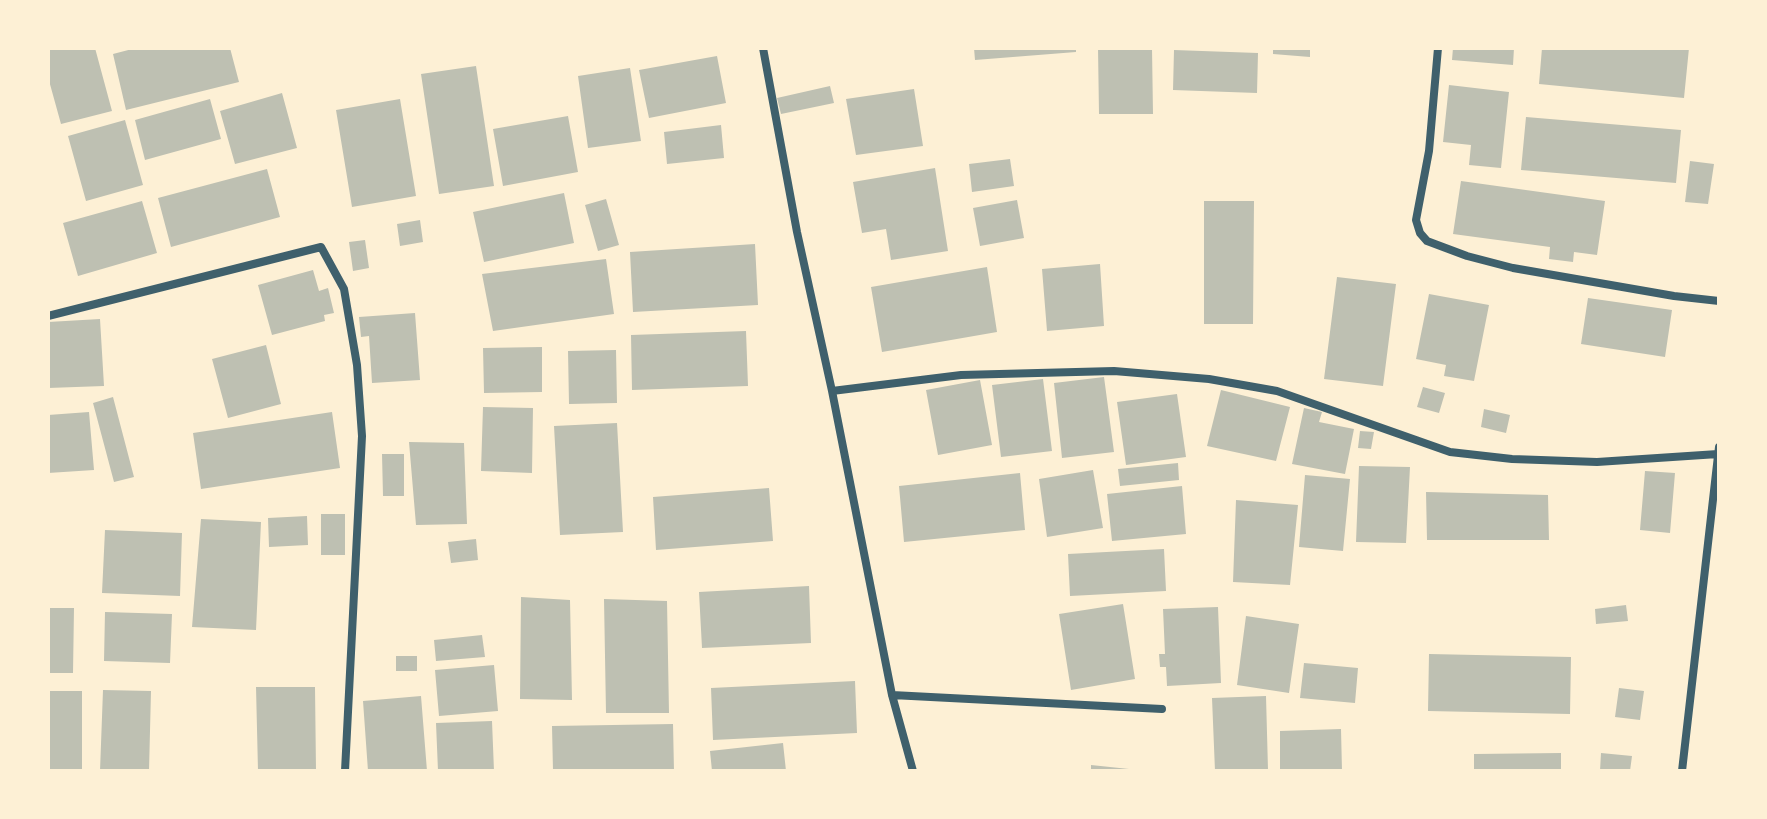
<!DOCTYPE html>
<style>
body{margin:0}
#map{position:relative;width:1767px;height:819px;overflow:hidden;background:#fdf0d5;font-family:"DM Sans",sans-serif}
canvas{display:block}
.frame{position:absolute;inset:0;border:50px solid #fdf0d5;pointer-events:none}
</style>
<div id="map">
<canvas width="1767" height="819"></canvas>
<div class="frame"></div>
</div>
<script>
const ctx = document.querySelector('canvas').getContext('2d');
ctx.lineJoin = 'round';
function fill(path, color) { ctx.fillStyle = color; ctx.fill(path, 'evenodd'); }
function strokePath(path, color, width, dash) { ctx.strokeStyle = color; ctx.lineWidth = width; ctx.lineCap = dash ? 'butt' : 'round'; ctx.setLineDash(dash || []); ctx.stroke(path); }
const building = new Path2D(`
 M48,48H95L112,111L61,124L48,77Z
 M136,48H230L239,82L126,110L113,54Z
 M974,48H1076V52L975,60Z
 M1098,48H1152L1153,114H1099Z
 M1273,48H1310V57L1273,54Z
 M1453,48H1514L1513,65L1452,60Z
 M1542,48H1689L1684,98L1539,84Z
 M1174,50L1258,53L1257,93L1173,90Z
 M717,56L726,103L649,118L639,70Z
 M476,66L494,186L439,194L421,74Z
 M630,68L641,141L588,148L578,76Z
 M1449,85L1509,92L1501,168L1469,165L1471,145L1443,142Z
 M830,86L834,103L781,114L777,98Z
 M914,89L923,146L856,155L846,99Z
 M282,93L297,148L235,164L220,111Z
 M210,99L221,139L145,160L135,120Z
 M400,99L416,196L352,207L336,110Z
 M568,116L578,172L503,186L493,129Z
 M1526,117L1681,130L1676,183L1521,170Z
 M125,120L143,185L86,201L68,136Z
 M721,125L724,158L667,164L664,132Z
 M1010,159L1014,186L972,192L969,164Z
 M1690,161L1714,164L1708,204L1685,202Z
 M935,168L948,251L891,260L886,229L862,233L853,182Z
 M267,169L280,217L171,247L158,198Z
 M1461,181L1605,201L1597,255L1574,252L1573,262L1549,259L1550,247L1453,234Z
 M564,193L574,243L484,262L473,212Z
 M606,199L619,245L598,251L585,205Z
 M1017,200L1024,238L980,246L973,208Z
 M142,201L157,253L78,276L63,223Z
 M1204,201H1254L1253,324H1204Z
 M420,220L423,242L400,246L397,224Z
 M365,240L369,268L353,271L349,242Z
 M755,244L758,305L633,312L630,252Z
 M606,259L614,314L493,331L482,274Z
 M1100,264L1104,326L1047,331L1042,269Z
 M987,267L997,332L882,352L871,287Z
 M313,270L319,291L328,288L334,313L324,315L325,321L272,335L258,285Z
 M1337,277L1396,284L1383,386L1324,379Z
 M1429,294L1489,305L1474,381L1444,376L1446,365L1416,359Z
 M1588,298L1672,310L1665,357L1581,344Z
 M415,313L420,380L372,383L369,336L361,337L359,317Z
 M100,319L104,386L48,388V322Z
 M746,331L748,386L632,390L631,335Z
 M266,345L281,404L228,418L212,359Z
 M542,347V392L484,393L483,348Z
 M616,350L617,403L569,404L568,351Z
 M1104,377L1114,452L1062,458L1054,383Z
 M1043,379L1052,451L1001,457L992,385Z
 M980,380L992,445L938,455L926,390Z
 M1423,387L1445,393L1439,413L1417,407Z
 M1221,390L1290,407L1276,461L1207,446Z
 M1177,394L1186,457L1126,465L1117,402Z
 M113,397L134,477L114,482L93,403Z
 M483,407L533,408L532,473L481,471Z
 M1304,408L1322,412L1319,422L1354,429L1345,474L1292,464Z
 M1484,409L1510,415L1506,433L1481,427Z
 M89,412L94,470L48,473V415Z
 M332,412L340,468L201,489L193,433Z
 M617,423L623,532L560,535L554,426Z
 M1360,431L1374,432L1371,449L1358,448Z
 M409,442L464,443L467,524L416,525Z
 M382,454H404V496H383Z
 M1178,463L1179,480L1120,486L1118,469Z
 M1359,466L1410,467L1406,543L1356,542Z
 M1093,470L1103,528L1047,537L1039,479Z
 M1645,471L1675,473L1670,533L1640,530Z
 M1020,473L1025,530L904,542L899,486Z
 M1305,475L1350,479L1343,551L1299,547Z
 M1182,486L1186,534L1112,541L1107,494Z
 M769,488L773,541L656,550L653,497Z
 M1426,492L1548,495L1549,540H1427Z
 M1236,500L1298,505L1290,585L1233,582Z
 M321,514H345V555H321Z
 M307,516L308,545L269,547L268,518Z
 M201,519L261,522L256,630L192,627Z
 M105,530L182,533L180,596L102,593Z
 M476,539L478,560L451,563L448,542Z
 M1164,549L1166,591L1070,596L1068,554Z
 M809,586L811,643L702,648L699,592Z
 M521,597L570,600L572,700L520,699Z
 M604,599L667,601L669,713H606Z
 M1123,604L1135,679L1071,690L1059,614Z
 M1626,605L1628,621L1596,624L1595,609Z
 M1218,607L1221,683L1167,686L1166,667H1160L1159,654H1165L1163,609Z
 M48,608H74L73,673H48Z
 M105,612L172,614L170,663L104,661Z
 M1246,616L1299,624L1289,693L1237,685Z
 M482,635L485,657L436,661L434,640Z
 M1429,654L1571,657L1570,714L1428,711Z
 M396,656H417V671H396Z
 M1304,663L1358,668L1355,703L1300,698Z
 M494,665L498,711L439,716L435,670Z
 M855,681L857,733L713,740L711,688Z
 M256,687H315L316,771H258Z
 M1619,688L1644,691L1640,720L1615,717Z
 M103,690L151,691L149,771H100Z
 M48,691H82V771H48Z
 M421,696L427,771H368L363,701Z
 M1266,696L1268,770L1215,771L1212,698Z
 M492,721L494,771H438L436,723Z
 M673,724L674,771H553L552,726Z
 M1341,729L1342,771H1280V731Z
 M783,743L786,771H712L710,751Z
 M1561,753V771H1474V754Z
 M1601,753L1632,756L1630,771H1600Z
 M1091,765L1129,769V771H1091Z`);
const minor = new Path2D(`
 M763,48L797,232L832,391L892,695L913,771
 M1438,48L1429,151L1416,220L1420,233L1427,241L1467,256L1513,268L1674,296L1719,301
 M48,316L321,247L344,289L357,365L362,436L345,771
 M832,391L961,375L1114,371L1209,379L1277,391L1450,452L1512,459L1597,462L1718,454
 M892,695L1162,709
 M1682,771L1719,447`);
fill(building, '#bec0b2');
strokePath(minor, '#3f606c', 8);
</script>
